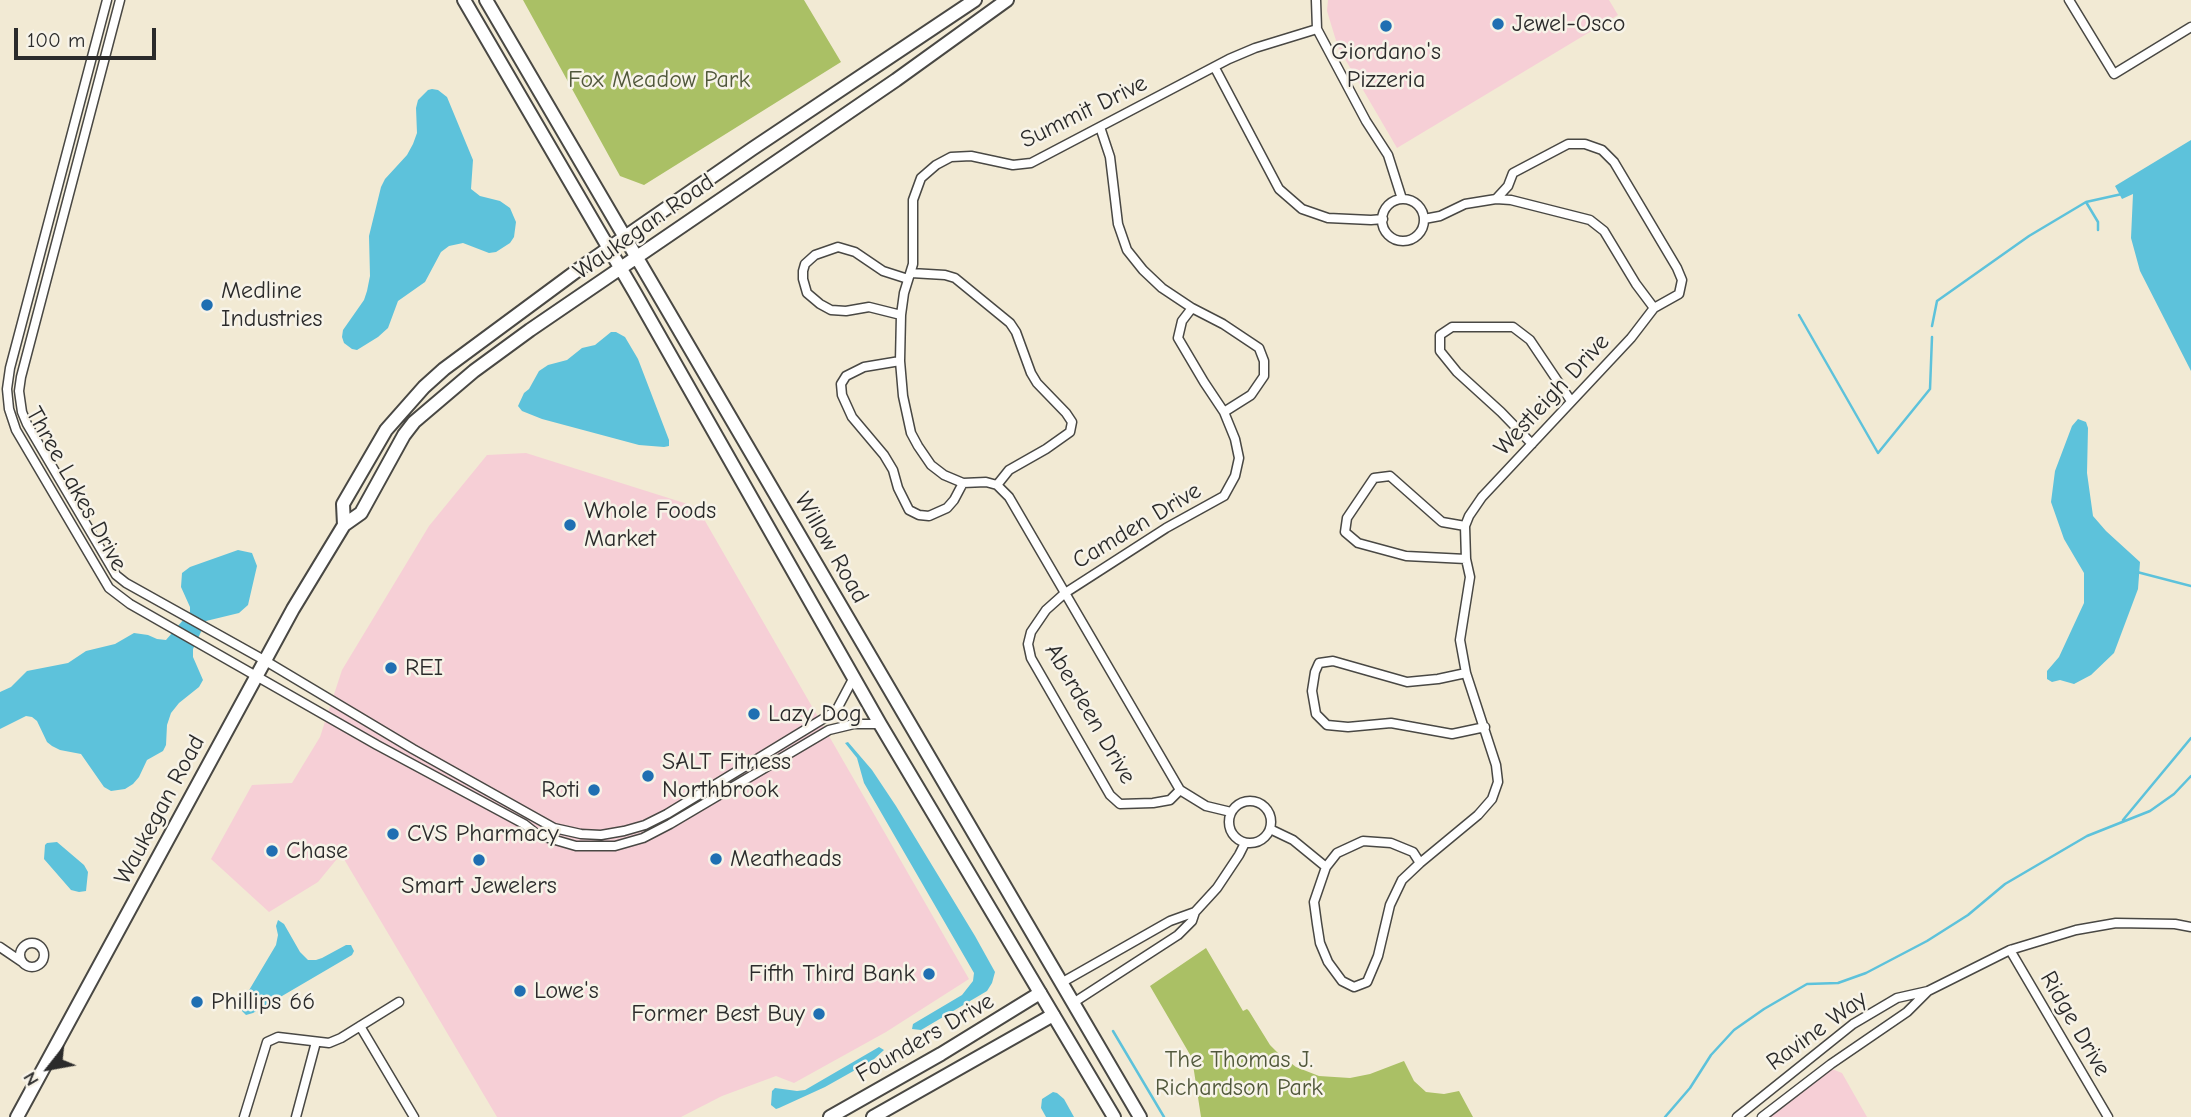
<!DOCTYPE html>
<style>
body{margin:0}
#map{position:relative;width:2191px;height:1117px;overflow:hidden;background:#f2ead4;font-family:"Comic Neue",sans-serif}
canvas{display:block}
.north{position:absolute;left:14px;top:1033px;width:70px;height:70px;-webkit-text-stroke:5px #f7f3e8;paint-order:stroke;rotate:239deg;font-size:19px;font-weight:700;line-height:28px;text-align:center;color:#2b2b2b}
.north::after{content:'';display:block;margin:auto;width:24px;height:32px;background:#2b2b2b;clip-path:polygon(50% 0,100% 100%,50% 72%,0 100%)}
.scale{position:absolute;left:14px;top:28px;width:142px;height:32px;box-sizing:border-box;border:4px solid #2b2b2b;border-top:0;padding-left:9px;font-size:21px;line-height:24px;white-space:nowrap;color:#2b2b2b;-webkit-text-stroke:5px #f7f3e8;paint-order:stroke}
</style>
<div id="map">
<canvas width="2191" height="1117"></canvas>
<div class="north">N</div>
<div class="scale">100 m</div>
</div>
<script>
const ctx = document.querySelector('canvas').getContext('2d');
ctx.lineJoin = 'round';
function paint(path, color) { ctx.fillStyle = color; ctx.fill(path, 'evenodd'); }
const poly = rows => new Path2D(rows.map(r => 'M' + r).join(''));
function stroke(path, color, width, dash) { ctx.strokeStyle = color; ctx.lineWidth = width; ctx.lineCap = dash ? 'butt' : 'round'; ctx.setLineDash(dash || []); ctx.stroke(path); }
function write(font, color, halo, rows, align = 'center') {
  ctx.font = font + ' "Comic Neue",sans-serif'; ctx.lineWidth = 5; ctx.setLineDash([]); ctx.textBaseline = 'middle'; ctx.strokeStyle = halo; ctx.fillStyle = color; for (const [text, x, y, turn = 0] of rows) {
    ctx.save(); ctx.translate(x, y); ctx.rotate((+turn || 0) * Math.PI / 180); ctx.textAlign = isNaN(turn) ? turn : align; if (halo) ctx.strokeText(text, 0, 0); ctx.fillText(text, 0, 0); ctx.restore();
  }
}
const built = poly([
 [1328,0,1609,0,1618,15,1397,148,1338,47,1327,11],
 [526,453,697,507,969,979,886,1032,794,1083,776,1076,722,1096,681,1117,497,1117,341,854,318,882,269,912,211,859,252,785,292,783,320,737,342,670,429,526,487,455],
 [1832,1069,1842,1073,1867,1117,1770,1117]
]);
const green = poly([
 [523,0,804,0,841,62,644,185,620,176],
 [1206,948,1243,1011,1247,1009,1249,1011,1270,1045,1279,1054,1296,1067,1319,1076,1350,1078,1370,1074,1404,1061,1414,1081,1426,1092,1444,1094,1459,1091,1473,1117,1201,1117,1192,1058,1150,986]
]);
const water = poly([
 [432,89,438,90,447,97,473,160,471,189,480,196,500,201,510,208,516,222,514,237,510,243,496,252,489,253,463,243,449,246,441,252,425,282,398,301,388,328,378,337,357,350,352,349,344,343,342,337,343,330,364,300,367,291,370,276,369,236,381,187,385,179,407,155,413,144,417,133,416,108,418,100,428,90],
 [2191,140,2191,371,2140,271,2131,238,2133,194,2122,199,2115,186],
 [611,332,616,332,625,337,638,359,669,440,669,446,664,447,639,445,542,419,522,411,518,406,524,393,529,389,539,371,548,365,567,360,582,348,595,345],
 [2078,419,2086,422,2088,428,2087,473,2093,516,2106,531,2140,562,2138,589,2114,653,2091,675,2074,684,2060,680,2052,682,2047,679,2047,671,2059,657,2084,603,2084,573,2064,539,2051,502,2055,471,2072,426],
 [238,550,252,553,257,566,248,605,239,613,206,621,193,649,193,657,203,680,199,687,179,703,171,713,167,725,166,745,163,751,147,760,139,777,133,784,125,789,111,791,104,787,81,754,60,750,52,746,47,742,37,721,32,717,26,716,0,729,0,692,11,687,27,671,68,663,86,651,115,644,134,633,148,635,157,639,166,640,190,612,190,607,181,587,182,573,190,567],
 [848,742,872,770,896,806,975,936,995,972,992,983,987,991,921,1030,912,1029,913,1024,962,995,973,981,974,973,864,783,857,758,845,743],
 [57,842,84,865,88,872,86,891,79,892,71,890,44,859,45,845,47,843],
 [278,920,284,924,300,952,308,960,316,960,322,958,346,945,351,945,354,951,352,955,253,1013,246,1015,242,1011,242,1002,276,945,278,935,276,926],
 [879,1047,884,1050,873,1060,825,1087,779,1108,776,1109,771,1105,772,1091,775,1088,797,1091,805,1090],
 [1053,1092,1057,1093,1064,1099,1074,1117,1046,1117,1041,1108,1042,1099]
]);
const stream = poly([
 [2086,202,2098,222,2098,230],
 [1799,315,1878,453,1930,389,1932,337],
 [1932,326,1937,301,2029,236,2086,202,2122,194],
 [2137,572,2191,586],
 [2123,820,2191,738],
 [1113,1031,1164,1117],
 [1665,1117,1690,1088,1711,1055,1734,1030,1764,1009,1807,984,1838,983,1866,973,1927,941,1968,915,2005,884,2087,836,2150,811,2174,794,2191,776]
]);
const minor = poly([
 [107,0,10,368,7,389,9,409,16,430,109,588,130,604,377,745,524,824,538,835,576,846,615,846,643,838,670,824,829,730,854,724,880,724],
 [120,0,21,377,19,391,22,412,27,424,116,575,126,583,264,660,413,749,545,823,554,828,581,834,601,835,624,831,645,825,667,814,836,711,854,677],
 [1316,0,1317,29,1366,121,1388,155,1402,199],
 [2069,0,2114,74,2191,27],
 [1215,68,1279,189,1302,209,1328,218,1371,220,1383,219],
 [1100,127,1110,157,1118,224,1127,250,1143,270,1162,288,1192,308,1182,321,1178,338,1204,382,1224,412,1235,439,1239,458,1235,476,1224,496,1166,528,1065,593,1046,610,1031,632,1028,644,1031,658,1110,795,1120,804,1153,803,1170,800,1180,790],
 [1496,199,1511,200,1590,220,1604,231,1636,284,1654,308],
 '1382 220a21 21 0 1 1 42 0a21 21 0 1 1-42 0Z',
 [911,273,945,275,955,278,1010,323,1016,332,1031,373,1037,383,1066,413,1072,422,1070,432,1046,449,1009,470,997,485],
 [1192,308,1223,324,1259,348,1264,361,1264,376,1251,395,1224,412],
 [901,315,869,307,846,311,831,310,820,304,807,293,803,279,803,271,805,264,815,255,838,247,855,252,883,271,908,279],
 [900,361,864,367,846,376,841,384,842,395,852,417,884,455,893,470,898,488,909,510,919,515,929,516,947,508,954,500,963,483],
 [1532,444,1501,412,1457,372,1440,351,1440,335,1452,327,1513,327,1530,340,1571,401],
 [1465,526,1442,522,1390,476,1374,478,1347,518,1345,532,1358,543,1406,556,1466,559],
 [1466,673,1438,679,1407,682,1333,661,1319,663,1315,672,1312,691,1316,714,1327,725,1348,727,1391,723,1452,734,1485,727],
 '1229 822a21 21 0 1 1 42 0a21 21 0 1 1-42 0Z',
 [1231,812,1206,806,1180,790,1009,497,997,485,986,482,963,483,944,475,931,465,918,446,911,433,903,396,900,361,901,315,904,293,913,264,913,200,921,178,936,165,951,157,971,156,1013,165,1031,163,1229,59,1255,48,1317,29],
 [1270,829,1293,840,1326,867],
 [1420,863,1413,852,1391,843,1363,841,1337,853,1326,867,1314,902,1317,924,1320,943,1328,962,1342,981,1354,987,1367,982,1378,956,1390,905,1402,880,1420,863,1478,815,1492,799,1498,782,1496,765,1466,673,1460,640,1470,577,1466,559,1465,526,1469,516,1482,497,1631,338,1654,308,1679,294,1682,280,1677,268,1614,162,1602,150,1585,144,1568,144,1513,173,1508,186,1496,199,1465,204,1440,216,1424,219],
 '20 955a12 12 0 1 1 24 0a12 12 0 1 1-24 0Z',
 [0,947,22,962],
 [2010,950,2108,1117],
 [1061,983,1170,921,1195,912],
 [1073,1003,1178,935,1192,921,1195,912,1217,888,1239,855,1245,843],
 [360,1026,414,1117],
 [244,1117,267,1042,278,1037,329,1043,341,1038,399,1002],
 [296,1117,316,1042],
 [1737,1117,1853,1024,1897,998,1928,991,2010,950,2076,930,2116,923,2175,924,2191,927],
 [1762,1117,1831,1064,1907,1012,1928,991]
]);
const secondary = poly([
 [830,1117,941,1054,1040,993],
 [873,1117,1053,1015]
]);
const primary = poly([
 [464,0,635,293,880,724,1114,1117],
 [486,0,1140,1117],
 [344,525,343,504,386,430,424,387,444,369,586,264,752,149,975,0],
 [17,1117,293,609,344,525,361,513,404,435,414,422,474,371,530,330,896,80,1007,0]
]);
const markers = [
 [1498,24,7,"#1f6fb2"],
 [1386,26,7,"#1f6fb2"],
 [207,305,7,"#1f6fb2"],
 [570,525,7,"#1f6fb2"],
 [391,668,7,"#1f6fb2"],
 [754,714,7,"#1f6fb2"],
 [648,776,7,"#1f6fb2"],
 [594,790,7,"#1f6fb2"],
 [393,834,7,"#1f6fb2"],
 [272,851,7,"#1f6fb2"],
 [716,859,7,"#1f6fb2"],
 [479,860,7,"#1f6fb2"],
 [929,974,7,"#1f6fb2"],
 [520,991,7,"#1f6fb2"],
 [197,1002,7,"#1f6fb2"],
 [819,1014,7,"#1f6fb2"]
];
const poiNames = [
 ["Jewel-Osco",1512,24],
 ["Giordano's",1386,52,"center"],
 ["Pizzeria",1386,80,"center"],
 ["Medline",221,291],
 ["Industries",221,319],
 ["Whole Foods",584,511],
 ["Market",584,539],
 ["REI",405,668],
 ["Lazy Dog",768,714],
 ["SALT Fitness",662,762],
 ["Northbrook",662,790],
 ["Roti",580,790,"right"],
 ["CVS Pharmacy",407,834],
 ["Chase",286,851],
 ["Meatheads",730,859],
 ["Smart Jewelers",479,886,"center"],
 ["Fifth Third Bank",915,974,"right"],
 ["Lowe's",534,991],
 ["Phillips 66",211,1002],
 ["Former Best Buy",805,1014,"right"]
];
const parkNames = [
 ["Fox Meadow Park",659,80],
 ["The Thomas J.",1239,1060],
 ["Richardson Park",1239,1088]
];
const streetNames = [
 ["Summit Drive",1084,112,-26],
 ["Waukegan Road",644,227,-35],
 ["Westleigh Drive",1552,395,-47],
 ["Three Lakes Drive",76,489,61],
 ["Camden Drive",1137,526,-31],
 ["Willow Road",831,548,60],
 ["Aberdeen Drive",1090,714,60],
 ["Waukegan Road",160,810,-62],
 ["Ridge Drive",2075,1024,60],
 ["Ravine Way",1817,1031,-36],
 ["Founders Drive",925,1038,-30]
];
paint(built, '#f6cfd6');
paint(green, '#aac065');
paint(water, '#5dc2db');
stroke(stream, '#5dc2db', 2.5);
stroke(minor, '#494844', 11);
stroke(secondary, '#494844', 16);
stroke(primary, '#494844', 16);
stroke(minor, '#fff', 8);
stroke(secondary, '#fff', 12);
stroke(primary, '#fff', 12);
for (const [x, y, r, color] of markers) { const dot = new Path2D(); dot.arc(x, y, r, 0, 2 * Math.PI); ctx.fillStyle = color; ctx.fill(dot); stroke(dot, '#f7f3e8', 2.5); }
write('24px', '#2b2b2b', '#f7f3e8', poiNames, 'left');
write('24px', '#51583c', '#f7f3e8', parkNames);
write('24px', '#2b2b2b', '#f7f3e8', streetNames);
</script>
